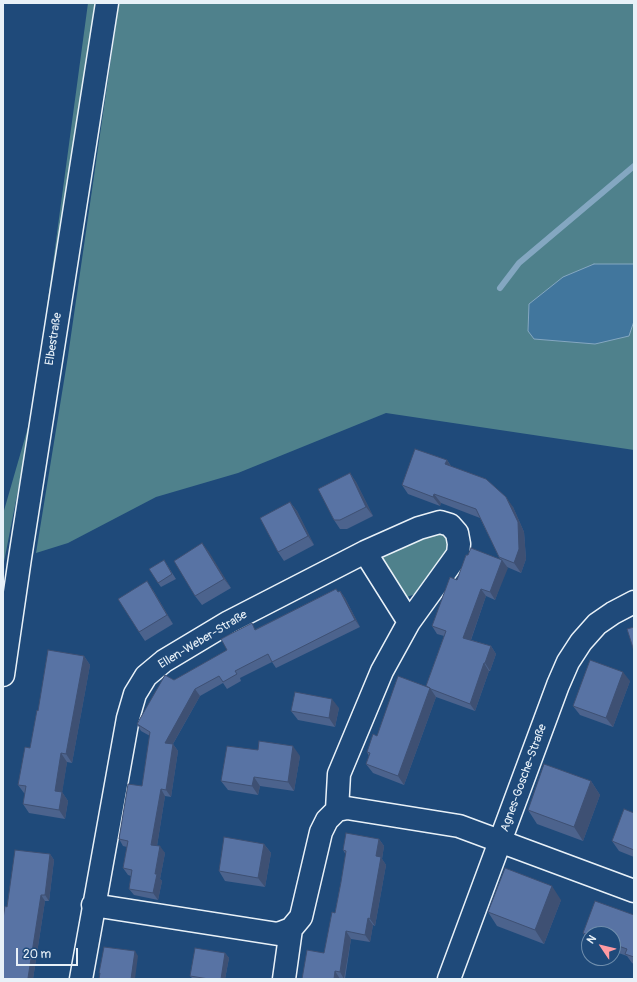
<!DOCTYPE html>
<meta charset="utf-8">
<style>
body{margin:0}
#map{position:relative;width:637px;height:982px;overflow:hidden;background:#1f4a7a;font-family:Pangolin,sans-serif}
canvas{display:block}
.frame{position:absolute;inset:0;border:4px solid #e8f1f8;pointer-events:none}
.north{position:absolute;left:581px;top:926px;width:40px;height:40px;box-sizing:border-box;background:#1f4a7a;border:1px solid #6f8dac;border-radius:50%;rotate:305deg;font-size:11px;font-weight:700;line-height:16px;text-align:center;color:#e8f1f8}
.north::after{content:'';display:block;margin:auto;width:14px;height:18px;background:#ff9aa2;clip-path:polygon(50% 0,100% 100%,50% 72%,0 100%)}
.scale{position:absolute;left:16px;top:948px;width:62px;height:18px;box-sizing:border-box;border:2px solid #e8f1f8;border-top:0;padding-left:5px;font-size:12px;line-height:14px;white-space:nowrap;color:#e8f1f8;-webkit-text-stroke:3px #1f4a7a;paint-order:stroke}
</style>
<div id="map">
<canvas width="637" height="982"></canvas>
<div class="frame"></div>
<div class="north">N</div>
<div class="scale">20 m</div>
</div>
<script>
const ctx = document.querySelector('canvas').getContext('2d');
ctx.lineJoin = 'round';
function paint(path, color) { ctx.fillStyle = color; ctx.fill(path, 'evenodd'); }
const poly = rows => new Path2D(rows.map(r => 'M' + r).join(''));
function stroke(path, color, width, dash) { ctx.strokeStyle = color; ctx.lineWidth = width; ctx.lineCap = dash ? 'butt' : 'round'; ctx.setLineDash(dash || []); ctx.stroke(path); }
function write(font, color, halo, rows, align = 'center') {
  ctx.font = font + ' Pangolin,sans-serif'; ctx.lineWidth = 3.5; ctx.setLineDash([]); ctx.textBaseline = 'middle'; ctx.strokeStyle = halo; ctx.fillStyle = color; for (const [text, x, y, turn = 0] of rows) {
    ctx.save(); ctx.translate(x, y); ctx.rotate((+turn || 0) * Math.PI / 180); ctx.textAlign = isNaN(turn) ? turn : align; if (halo) ctx.strokeText(text, 0, 0); ctx.fillText(text, 0, 0); ctx.restore();
  }
}
const green = poly([
 [88,3,107,3,54,342,43,337],
 [119,3,634,3,634,450,386,413,238,473,156,497,68,543,36,553,68,356],
 [35,403,3,567,3,514],
 [443,533,449,538,450,548,418,593,407,597,394,588,382,560,388,549,431,534]
]);
const water = poly([
 [594,264,634,264,634,321,629,336,595,344,534,339,528,331,529,304,563,277,594,264]
]);
const stream = poly([
 [500,288,519,263,634,166]
]);
const minor = poly([
 [365,552,409,622],
 [3,675,20,558,107,3],
 [93,905,278,934,291,929],
 [81,979,128,718,135,694,146,676,164,661,229,622,365,552,419,528,440,522,450,525,457,533,459,544,458,554,409,622,382,671,339,774,337,810],
 [284,979,291,929,301,917,321,832,327,820,337,810,347,808,459,826,634,891],
 [449,979,558,685,568,662,581,642,597,624,613,613,634,602]
]);
const wall = poly([
 [447,460,451,466,513,507,524,532,526,559,521,573,507,567,495,600,486,596,471,640,491,646,496,654,490,671,489,671,475,711,436,697,404,785,373,773,366,764,369,756,367,752,377,736,426,686,444,636,437,634,432,626,457,580,500,559,480,518,441,503,440,506,408,494,402,485],
 [350,473,356,482,373,516,347,529,340,529,334,520],
 [290,502,297,511,314,545,284,561,278,552],
 [202,543,231,588,202,605,195,596],
 [164,560,176,579,161,587,158,583],
 [336,589,338,592,340,591,345,598,360,627,276,668,272,662,240,678,241,681,227,689,223,683,200,696,173,744,178,751,171,797,165,796,157,846,165,853,160,879,162,881,158,900,134,895,129,889,131,876,128,875,123,868,127,847,123,846,119,839,142,786,150,736,141,731,137,724,174,680,227,650,256,629],
 [153,590,173,624,145,641,139,632],
 [84,656,90,665,72,763,67,762,62,792,68,801,65,819,29,813,23,804,25,793,24,793,18,785,30,748,38,711],
 [630,681,613,727,580,715,573,706],
 [339,708,335,727,298,720,291,711],
 [300,756,294,791,260,786,258,795,228,790,221,781],
 [591,781,600,795,583,841,537,824,528,810],
 [634,813,634,857,619,851,612,841],
 [379,839,384,846,382,859,386,865,375,926,373,925,370,942,351,939,345,979,302,979,324,953,335,913,346,855,343,850],
 [264,844,271,853,265,887,225,881,219,871],
 [50,854,54,860,49,901,45,901,33,979,3,979,7,907],
 [561,900,544,944,497,926,488,912],
 [634,915,634,964,632,963,627,956,613,951,613,934,589,934,589,941,583,933],
 [225,953,229,958,225,979,193,979,190,976]
]);
const shadedWall = poly([
 [447,460,453,470,445,464],
 [350,473,356,482,373,516,366,507],
 [434,494,441,503,440,506,433,497],
 [506,497,513,507,524,532,526,559,521,573,514,563],
 [290,502,297,511,314,545,308,536],
 [202,543,209,552,231,588,224,579],
 [502,560,508,568,495,600,490,592],
 [147,581,153,590,173,624,167,615],
 [481,589,486,596,469,645,463,638],
 [340,591,345,598,360,627,355,620],
 [491,646,496,654,490,671,485,663],
 [84,656,90,665,72,763,66,754],
 [484,663,489,671,475,711,470,704],
 [623,672,630,681,613,727,606,718],
 [430,688,436,697,404,785,398,776],
 [195,689,200,696,170,749,165,743],
 [332,699,339,708,335,727,329,718],
 [173,744,178,751,171,797,166,790],
 [293,746,300,756,294,791,288,782],
 [61,753,67,762,61,800,55,791],
 [254,777,260,786,258,795,252,786],
 [591,781,600,795,583,841,574,827],
 [161,789,165,796,156,852,151,845],
 [62,792,68,801,65,819,59,810],
 [379,839,384,846,382,859,386,865,375,926,370,919,376,856],
 [264,844,271,853,265,887,258,878],
 [160,846,165,853,160,879,162,881,158,900,153,893,155,874],
 [50,854,54,860,49,901,45,895],
 [552,886,561,900,544,944,535,930],
 [41,895,45,901,33,979,29,979,28,978],
 [368,918,373,925,370,942,365,935],
 [346,931,351,939,344,979,340,972],
 [135,951,138,956,135,979,131,979],
 [225,953,229,958,225,979,221,979],
 [335,971,340,979,334,979]
]);
const building = poly([
 [415,449,447,460,445,464,486,479,506,497,518,522,519,549,514,563,499,557,476,509,434,494,433,497,402,485,415,449],
 [350,473,366,507,340,520,334,520,318,489,350,473],
 [290,502,308,536,278,552,260,518,290,502],
 [202,543,224,579,195,596,174,561,202,543],
 [471,548,502,560,490,592,481,589,463,638,491,646,485,663,484,663,470,704,431,689,430,688,426,686,446,631,432,626,450,577,457,580,466,555,468,555,471,548],
 [164,560,172,574,158,583,149,569,164,560],
 [147,581,167,615,139,632,118,599,147,581],
 [336,589,338,592,340,591,355,620,272,662,268,654,235,671,237,674,223,682,219,676,195,689,165,743,173,744,166,790,161,789,151,845,160,846,155,874,157,874,153,893,129,889,132,870,123,868,128,841,119,839,128,784,142,786,150,732,137,724,165,675,174,680,227,650,221,639,252,623,255,630,336,589],
 [634,627,634,651,627,629,634,627],
 [48,650,84,656,66,754,61,753,55,791,62,792,59,810,23,804,26,786,18,785,25,747,30,748,37,710,38,711,48,650],
 [590,660,623,672,606,718,573,706,590,660],
 [398,676,430,688,398,776,366,764,370,753,367,752,373,734,377,736,398,676],
 [295,692,332,699,329,718,291,711,295,692],
 [259,741,293,746,288,782,254,777,252,786,221,781,227,746,258,750,259,741],
 [544,764,591,781,574,827,528,810,544,764],
 [624,809,634,813,634,850,612,841,624,809],
 [346,833,379,839,376,856,381,857,370,919,368,918,365,935,346,931,340,972,335,971,334,979,302,979,307,950,324,953,332,912,335,913,341,882,346,851,343,850,346,833],
 [224,837,264,844,258,878,219,871,224,837],
 [15,850,50,854,45,895,41,895,28,978,31,978,31,979,3,979,3,919,5,906,7,907,15,850],
 [505,868,552,886,535,930,488,912,505,868],
 [595,901,634,915,634,957,625,954,627,949,613,944,613,934,589,934,589,935,583,933,595,901],
 [104,947,135,951,131,979,99,979,100,973,99,973,104,947],
 [195,948,225,953,221,979,209,979,190,976,195,948]
]);
const streetNames = [
 ["Elbestraße",54,339,-81],
 ["Ellen-Weber-Straße",203,640,-31],
 ["Agnes-Gosche-Straße",524,778,-70]
];
paint(green, '#4f818c');
paint(water, '#41769d');
stroke(water, '#84a7c1', 1);
stroke(stream, '#84a7c1', 6);
stroke(minor, '#e8f1f8', 25);
stroke(minor, '#1f4a7a', 22);
paint(wall, '#4c638d');
paint(shadedWall, '#3e5073');
paint(building, '#5873a4');
stroke(building, '#3e5073', 1);
write('12px', '#e8f1f8', '#1f4a7a', streetNames);
</script>
